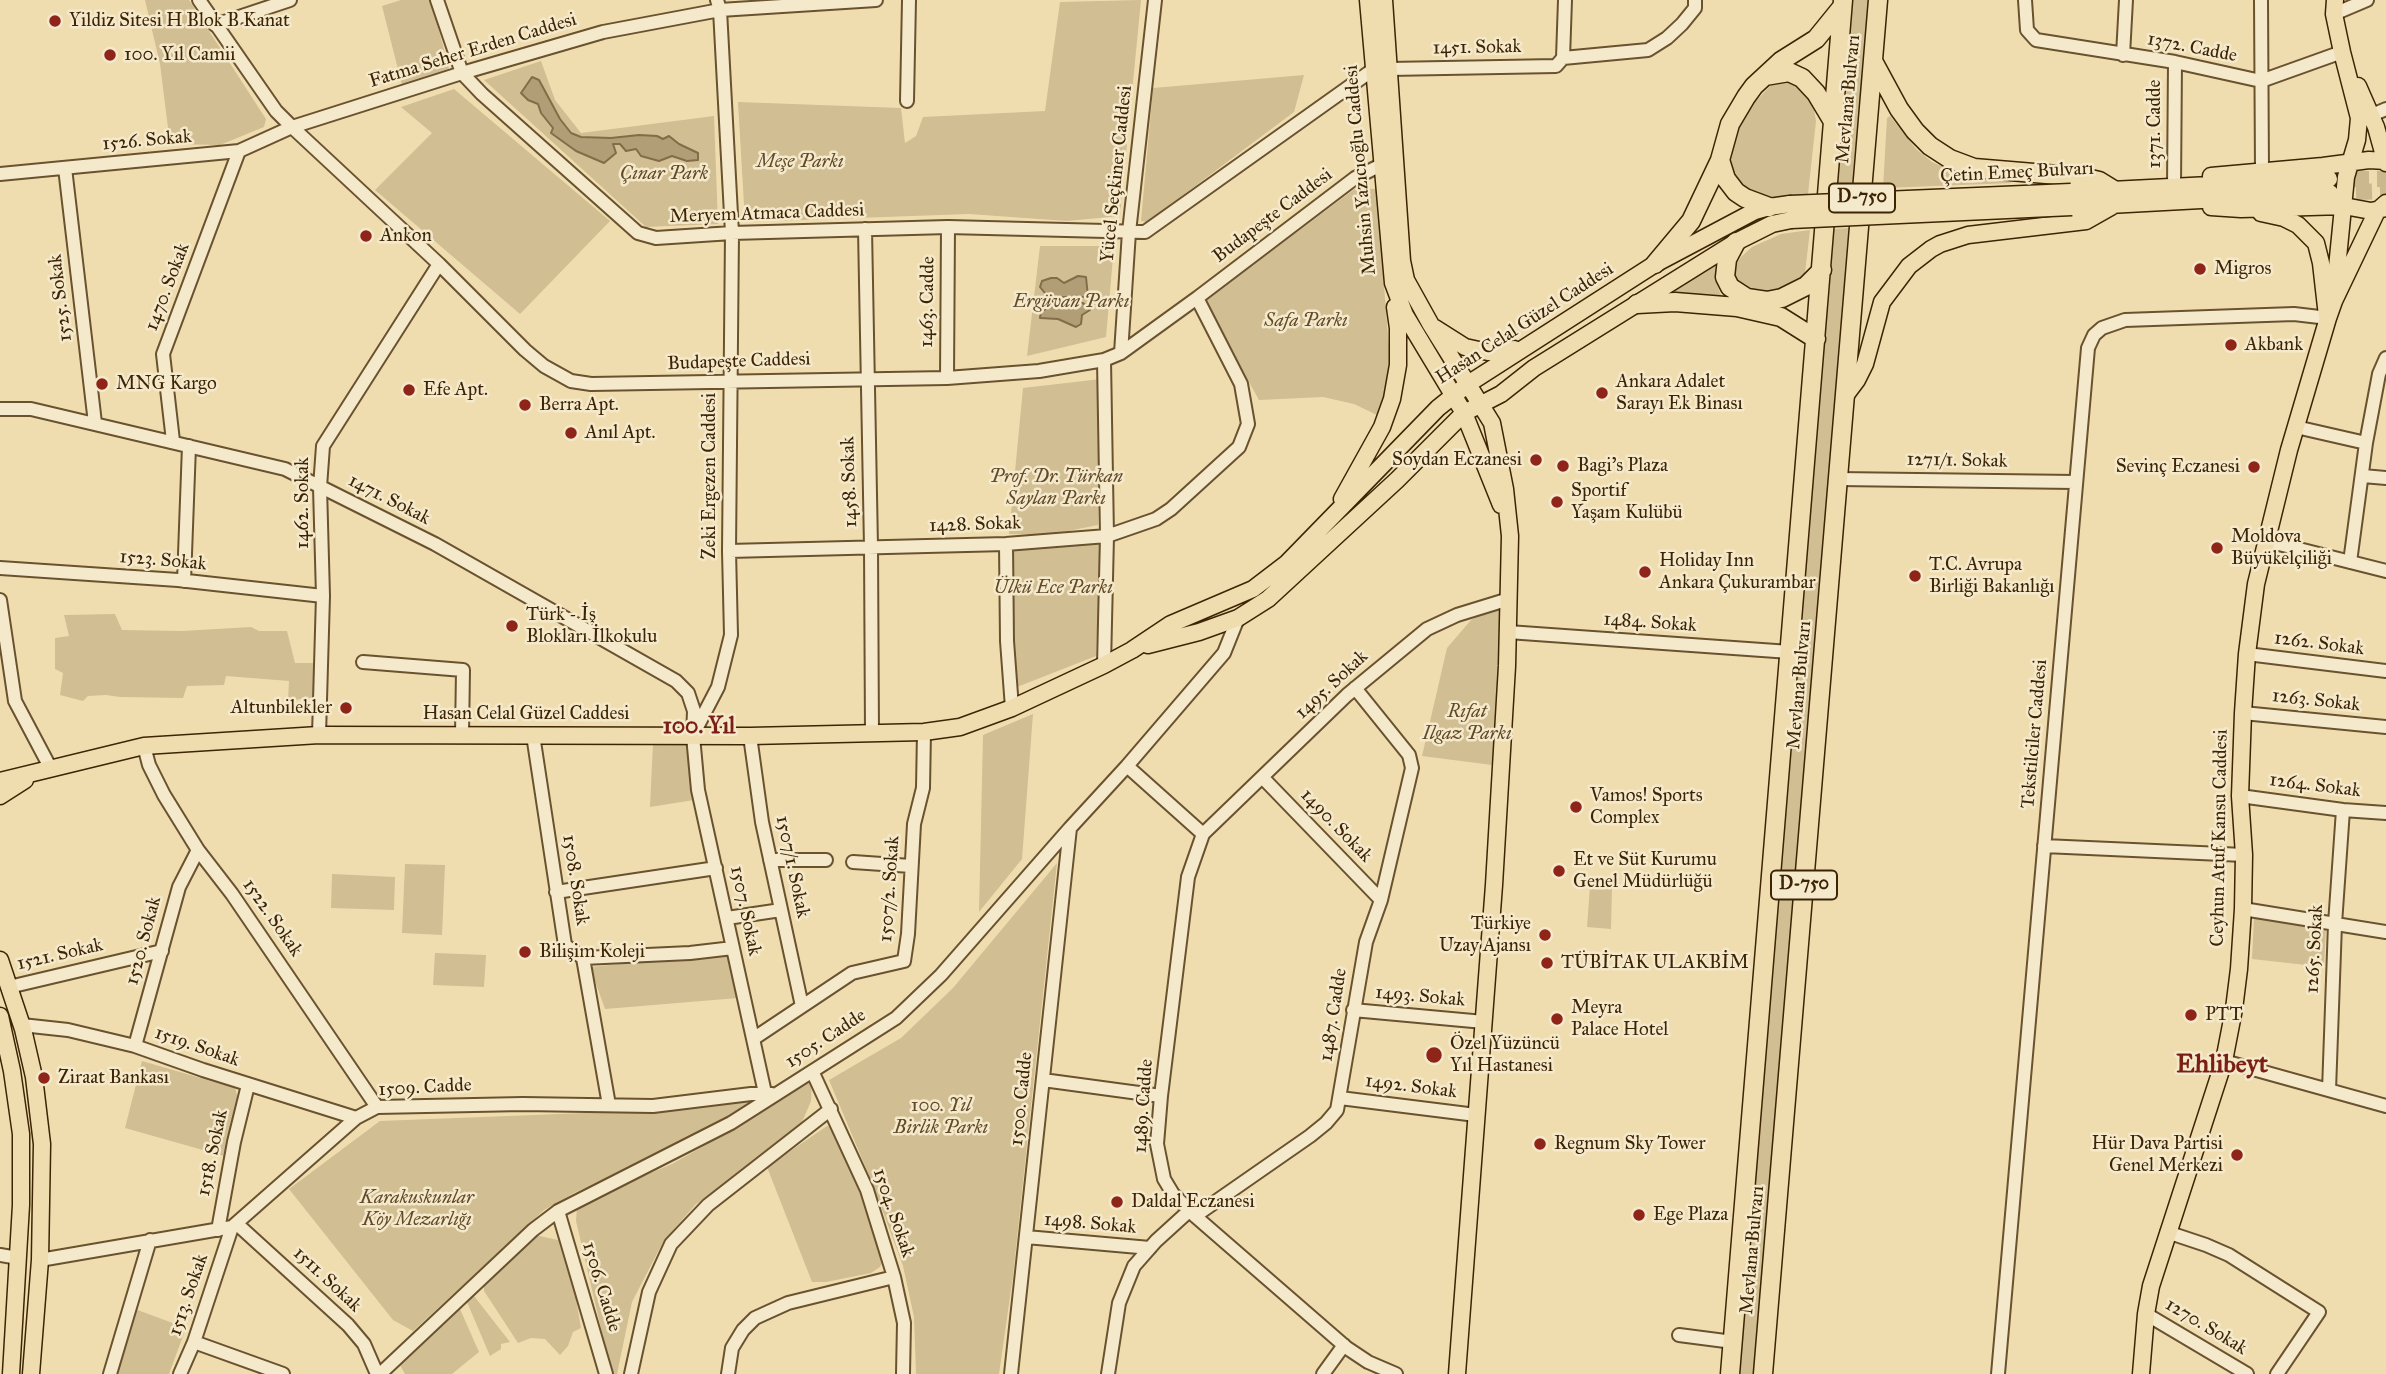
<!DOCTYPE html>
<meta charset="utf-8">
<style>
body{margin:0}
canvas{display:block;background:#efddb0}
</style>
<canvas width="2386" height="1374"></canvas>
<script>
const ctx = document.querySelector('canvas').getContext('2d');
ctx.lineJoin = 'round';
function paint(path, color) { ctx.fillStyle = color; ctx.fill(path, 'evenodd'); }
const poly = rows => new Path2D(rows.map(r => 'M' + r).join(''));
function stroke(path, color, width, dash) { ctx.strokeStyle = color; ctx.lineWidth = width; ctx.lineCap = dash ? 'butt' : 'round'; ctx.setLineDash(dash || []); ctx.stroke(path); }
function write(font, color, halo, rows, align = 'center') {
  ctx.font = font + ' "IM FELL Great Primer",serif'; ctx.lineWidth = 5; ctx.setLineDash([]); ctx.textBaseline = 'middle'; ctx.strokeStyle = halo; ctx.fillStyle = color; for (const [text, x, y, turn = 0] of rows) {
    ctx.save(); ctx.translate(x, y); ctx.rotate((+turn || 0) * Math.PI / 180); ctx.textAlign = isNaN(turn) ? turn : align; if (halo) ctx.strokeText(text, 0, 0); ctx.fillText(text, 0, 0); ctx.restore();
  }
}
const green = poly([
 [145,0,189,0,266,119,264,127,220,145,170,144,160,64],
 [401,0,431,0,449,69,402,85,382,6],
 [1141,0,1120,216,1067,221,969,214,745,222,738,102,901,108,905,143,916,136,923,117,1045,111,1060,2],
 [1853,0,1869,0,1853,188,1836,189],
 [541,61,555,100,581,133,714,116,718,224,646,227,484,80],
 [1304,75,1294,112,1147,222,1141,221,1153,88],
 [1781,79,1795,80,1808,96,1814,110,1816,121,1808,194,1772,200,1736,187,1729,160,1731,141,1745,113,1771,85],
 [454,89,610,221,520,314,375,190,432,133,401,107],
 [1890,116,1916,149,1932,162,1950,170,2013,183,1883,188,1887,118],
 [1356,188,1376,189,1390,359,1381,413,1379,416,1354,404,1323,397,1259,400,1224,337,1199,305],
 [1849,228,1763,1287,1754,1374,1739,1374,1834,229],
 [1810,230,1805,273,1795,282,1785,289,1757,294,1734,283,1732,270,1741,257,1752,247,1781,234],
 [1040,246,1114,246,1106,337,1027,356],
 [1716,264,1715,279,1722,298,1661,297],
 [1101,379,1098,525,1048,535,1009,534,1023,388],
 [1101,538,1096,656,1017,687,1009,623,1008,548],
 [1509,599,1500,766,1422,756,1447,648,1471,620],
 [115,614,122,630,182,631,251,627,259,631,287,631,295,663,313,663,315,697,288,701,289,681,226,676,224,685,187,686,183,698,120,697,106,695,88,696,83,701,60,695,63,673,55,669,55,638,69,636,64,615],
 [1033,714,1022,859,979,912,983,735],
 [653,743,686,745,694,800,650,807],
 [1057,863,1013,1276,999,1374,916,1374,914,1317,903,1266,873,1185,829,1080,901,1038,953,988],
 [405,864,445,865,442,935,402,933],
 [332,874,395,877,394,910,331,908],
 [1590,886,1612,887,1611,929,1587,927],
 [2254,918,2326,928,2324,967,2252,959],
 [435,953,486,955,484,987,433,985],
 [726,953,738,998,605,1009,590,967],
 [142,1061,235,1088,238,1098,224,1156,125,1128],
 [812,1080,811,1101,800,1127,695,1205,663,1242,632,1302,617,1374,614,1374,610,1367,576,1221,577,1207,582,1202,672,1164,739,1126],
 [745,1099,755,1099,750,1105,664,1152,574,1193,544,1210,413,1331,393,1320,289,1189,380,1121,584,1113,665,1112],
 [827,1126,833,1128,835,1132,876,1230,884,1259,880,1267,871,1273,826,1282,812,1282,767,1167],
 [535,1235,558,1240,576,1299,581,1328,573,1332,568,1346,560,1355,545,1339,531,1338,518,1343,484,1291,484,1286],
 [470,1296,474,1296,510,1342,501,1344,501,1349,490,1356,467,1302],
 [135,1309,186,1328,169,1374,115,1374],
 [460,1309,479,1352,452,1374,405,1374,400,1365,402,1359,439,1323]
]);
const water = poly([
 [532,77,539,80,560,119,571,133,581,137,611,138,639,135,657,136,663,139,669,136,679,144,698,153,698,160,687,161,672,156,659,161,641,156,636,149,626,151,620,144,613,144,616,153,604,163,576,151,551,133,553,128,541,113,538,104,528,100,521,93,532,77],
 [1078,276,1086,277,1088,297,1048,297,1040,287,1042,281,1051,278,1057,278,1064,283,1078,276],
 [1083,303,1090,310,1082,315,1081,324,1076,327,1058,319,1040,318,1041,311,1053,306,1070,307,1083,303]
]);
const majorTunnel = poly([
 [2329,179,2386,179],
 [2332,193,2386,191]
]);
const minor = poly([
 [199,0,276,111,292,127,439,264,525,350,544,366,571,381,591,384,947,378,1039,371,1104,360,1121,353,1197,298,1355,178,1381,165],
 [437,0,462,73,482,94,638,233,656,238,732,233,948,227,1145,232,1374,69],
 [2025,0,2027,30,2036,40,2175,62,2261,81,2342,52],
 [2261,0,2262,171],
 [2334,14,2367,0],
 [215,25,290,0],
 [2123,55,2126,0],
 [1563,58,1648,50,1667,38,1682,24,1695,8,1695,0],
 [1563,58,1565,0],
 [1389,69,1556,66,1563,58],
 [907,101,909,0],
 [2372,115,2386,109],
 [65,168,95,423],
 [0,174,239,151,292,127,462,73,603,32,720,10,876,0],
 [2174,186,2175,62],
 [865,229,871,547,872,734],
 [1121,353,1129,232,1155,0],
 [947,378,948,227],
 [0,409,31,409,285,469,435,544,676,681,688,693,694,711,693,736,698,790,765,1093],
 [2296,427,2366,443],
 [173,441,163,354,239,151],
 [2363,476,2386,478],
 [1838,479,2075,482],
 [2267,541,2386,571],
 [1006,544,1007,641,1012,708],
 [729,551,1006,544,1107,536,1156,519,1171,509,1239,447,1248,424,1241,384,1197,298],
 [2350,562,2366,443,2379,374,2386,358],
 [0,568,178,580,323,596],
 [184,581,189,446],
 [0,600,15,701,51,769],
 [1508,632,1790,652],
 [2247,654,2386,671],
 [363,662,463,670,462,735],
 [1104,665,1107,536,1104,360],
 [2243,713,2386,727],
 [694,733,718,687,731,635,729,551,732,233,720,10,717,0],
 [319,735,323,596,320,487,323,446,439,264],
 [533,735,565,945,583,958,609,1105],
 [750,736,762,822,802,1006],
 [144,746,149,765,164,795,198,850,232,894,377,1107],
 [1127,766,1203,834,1188,877,1161,1096,1157,1144,1164,1179,1173,1194,1195,1216,1347,1348,1368,1362,1396,1374],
 [1263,778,1381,900],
 [2240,796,2343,810,2386,813],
 [1203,834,1347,695,1427,629,1457,615,1509,599],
 [2044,846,2244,855],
 [770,860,826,860],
 [853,862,911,866],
 [556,892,716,868],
 [2243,909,2386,932],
 [727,918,781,910],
 [583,958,690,953,733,948],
 [9,987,162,951],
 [1353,1010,1484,1022],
 [22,1025,68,1030,135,1046,203,1070,356,1118],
 [753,1039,852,973,904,961,908,934,914,824,923,788,924,732],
 [135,1046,179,887,198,850],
 [2224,1061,2386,1106],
 [813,1073,867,1190,894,1277,904,1323,903,1374],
 [1043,1080,1161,1096],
 [2329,1090,2335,924,2343,810],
 [1340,1098,1476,1115],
 [558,1211,606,1374],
 [1195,1216,1310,1136,1326,1123,1337,1110,1366,942,1381,900,1412,768,1409,755,1355,688],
 [237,1224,348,1325,364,1344,377,1374],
 [218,1230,234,1142,248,1085],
 [2167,1232,2206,1245,2229,1255,2319,1312,2277,1374],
 [1026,1237,1150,1248],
 [0,1255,18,1258],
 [40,1260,232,1227,356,1118,377,1107,523,1104,653,1106,751,1094,772,1094],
 [2146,1314,2247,1374],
 [1679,1335,1733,1342],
 [194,1342,283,1374],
 [110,1374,150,1240],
 [180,1374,194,1342,232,1227],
 [380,1374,533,1230,558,1211,731,1123,896,1018,941,975,1070,828,1127,766,1224,653,1238,618],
 [631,1374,649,1292,671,1244,708,1205,831,1109],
 [728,1374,732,1348,743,1330,755,1318,788,1303,894,1277],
 [1011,1374,1070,828],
 [1108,1374,1119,1303,1134,1266,1156,1241,1189,1211],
 [1323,1374,1344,1345],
 [1998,1374,2088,348,2094,335,2102,328,2125,320,2294,314,2328,318]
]);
const major = poly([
 [1368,0,1393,283,1405,315,1464,413,1501,505],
 [1384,0,1402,261,1406,280,1431,325,1492,423,1505,489,1510,536,1507,666,1494,885,1457,1374],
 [2335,0,2334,14,2342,52,2359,118,2357,140,2346,177,2335,288],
 [2358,86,2376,127,2386,163],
 [2211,176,2323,166,2369,160,2386,161],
 [2071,192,2329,179],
 [2072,207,2330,193],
 [2211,207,2241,209,2344,206,2371,211,2386,208],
 [2261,213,2284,218,2298,225,2316,243,2321,263,2327,316],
 [1435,328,1465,347,1488,352,1504,352,1514,349],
 [1845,396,1857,380,1865,364,1882,302,1909,266,1931,249,1940,244,1968,235,2086,221,2116,204],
 [1342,499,1382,427,1392,399,1398,365,1398,328,1395,307],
 [1148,645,1199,632,1238,618,1268,599,1397,480,1464,413,1501,394,1534,368,1736,242,1772,224,1791,220],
 [0,781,144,746,319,735,750,736,924,732,960,727,1012,708,1104,665,1132,650,1171,624,1253,589,1287,563,1438,408,1468,384,1655,264,1755,211,1769,207,1790,204],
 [0,796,25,780],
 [0,960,23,1029,34,1077,42,1144,40,1260,31,1374],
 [0,1016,12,1071,21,1134,21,1205,11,1374],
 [2141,1374,2146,1314,2151,1286,2224,1061,2234,1009,2239,969,2243,909,2244,855,2240,796,2243,713,2247,654,2256,584,2289,450,2328,318,2334,301,2377,211,2386,203]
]);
const highway = poly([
 [1873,61,1899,109,1915,131,1930,146,1950,159,1974,168,2082,177,2099,181,2112,189],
 [1765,76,1789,72,1802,78,1816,93,1834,123],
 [1720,160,1726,179,1736,192,1745,198,1769,207],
 [1736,242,1727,259,1725,277,1730,287,1747,298,1767,301,1782,298,1806,286,1822,270],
 [1655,264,1691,221,1720,160,1730,124,1746,97,1754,86,1781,61,1816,39,1842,7],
 [1637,304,1675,302,1737,307,1781,317,1816,339],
 [1730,1374,1843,0],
 [1763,1374,1878,0]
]);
const majorBridge = poly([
 [1790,204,2071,192],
 [1791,220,2072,207]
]);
const markers = [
 [55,21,7,"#8f2418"],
 [110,55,7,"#8f2418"],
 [366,236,7,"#8f2418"],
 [2200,269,7,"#8f2418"],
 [2231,345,7,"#8f2418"],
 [102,384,7,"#8f2418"],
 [409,390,7,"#8f2418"],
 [1602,393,7,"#8f2418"],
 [525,405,7,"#8f2418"],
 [571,433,7,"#8f2418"],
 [1536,460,7,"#8f2418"],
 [1563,466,7,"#8f2418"],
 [2254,467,7,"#8f2418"],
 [1557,502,7,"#8f2418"],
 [2217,548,7,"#8f2418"],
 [1645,572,7,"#8f2418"],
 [1915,576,7,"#8f2418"],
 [512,626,7,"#8f2418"],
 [346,708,7,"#8f2418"],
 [1576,807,7,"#8f2418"],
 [1559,871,7,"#8f2418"],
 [1545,935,7,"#8f2418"],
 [525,952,7,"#8f2418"],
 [1547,963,7,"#8f2418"],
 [2191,1015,7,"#8f2418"],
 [1557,1019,7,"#8f2418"],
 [1434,1055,9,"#8f2418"],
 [44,1078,7,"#8f2418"],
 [1540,1144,7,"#8f2418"],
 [2237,1155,7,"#8f2418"],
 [1117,1202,7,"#8f2418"],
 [1639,1215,7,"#8f2418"]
];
const shields = [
 [1862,198,66],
 [1804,885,66]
];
const shieldNames = [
 ["D-750",1862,198],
 ["D-750",1804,885]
];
const poiNames = [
 ["Yildiz Sitesi H Blok B Kanat",69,21],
 ["100. Yıl Camii",124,55],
 ["Ankon",380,236],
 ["Migros",2214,269],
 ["Akbank",2245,345],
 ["Ankara Adalet",1616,382],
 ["Sarayı Ek Binası",1616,404],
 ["MNG Kargo",116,384],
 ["Efe Apt.",423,390],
 ["Berra Apt.",539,405],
 ["Anıl Apt.",585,433],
 ["Soydan Eczanesi",1522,460,"right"],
 ["Bagi's Plaza",1577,466],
 ["Sevinç Eczanesi",2240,467,"right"],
 ["Sportif",1571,491],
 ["Yaşam Kulübü",1571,513],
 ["Moldova",2231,537],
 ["Büyükelçiliği",2231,559],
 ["Holiday Inn",1659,561],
 ["Ankara Çukurambar",1659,583],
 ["T.C. Avrupa",1929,565],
 ["Birliği Bakanlığı",1929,587],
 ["Türk - İş",526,615],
 ["Blokları İlkokulu",526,637],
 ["Altunbilekler",332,708,"right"],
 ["Vamos! Sports",1590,796],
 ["Complex",1590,818],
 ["Et ve Süt Kurumu",1573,860],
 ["Genel Müdürlüğü",1573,882],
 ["Türkiye",1531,924,"right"],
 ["Uzay Ajansı",1531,946,"right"],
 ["Bilişim Koleji",539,952],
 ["TÜBİTAK ULAKBİM",1561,963],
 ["Meyra",1571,1008],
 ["Palace Hotel",1571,1030],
 ["PTT",2205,1015],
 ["Özel Yüzüncü",1450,1044],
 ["Yıl Hastanesi",1450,1066],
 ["Ziraat Bankası",58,1078],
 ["Regnum Sky Tower",1554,1144],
 ["Hür Dava Partisi",2223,1144,"right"],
 ["Genel Merkezi",2223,1166,"right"],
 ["Daldal Eczanesi",1131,1202],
 ["Ege Plaza",1653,1215]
];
const streetNames = [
 ["1451. Sokak",1477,48,-1],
 ["1372. Cadde",2192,48,11],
 ["Fatma Seher Erden Caddesi",473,51,-17],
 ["Mevlana Bulvarı",1849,99,-85],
 ["1371. Cadde",2155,124,-90],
 ["1526. Sokak",147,141,-5],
 ["Muhsin Yazıcıoğlu Caddesi",1361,170,-95],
 ["Çetin Emeç Bulvarı",2017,173,-3],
 ["Yücel Seçkiner Caddesi",1117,174,-84],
 ["Meryem Atmaca Caddesi",767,214,-2],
 ["Budapeşte Caddesi",1273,216,-37],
 ["1470. Sokak",168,287,-69],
 ["1525. Sokak",61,298,-97],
 ["1463. Cadde",928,302,-89],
 ["Hasan Celal Güzel Caddesi",1525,324,-33],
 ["Budapeşte Caddesi",739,362,-2],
 ["1271/1. Sokak",1957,461,1],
 ["Zeki Ergezen Caddesi",710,476,-90],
 ["1458. Sokak",850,482,-92],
 ["1471. Sokak",389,500,27],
 ["1462. Sokak",303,503,-90],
 ["1428. Sokak",975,525,-2],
 ["1523. Sokak",163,561,5],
 ["1484. Sokak",1650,623,4],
 ["1262. Sokak",2319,644,7],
 ["1495. Sokak",1332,685,-43],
 ["Mevlana Bulvarı",1800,685,-85],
 ["1263. Sokak",2316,701,6],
 ["Hasan Celal Güzel Caddesi",526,714],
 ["Tekstilciler Caddesi",2035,734,-85],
 ["1264. Sokak",2315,786,7],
 ["1490. Sokak",1336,826,46],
 ["Ceyhun Atuf Kansu Caddesi",2220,838,-89],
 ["1507/1. Sokak",792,867,78],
 ["1508. Sokak",575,880,81],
 ["1507/2. Sokak",890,889,-86],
 ["1507. Sokak",745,911,78],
 ["1522. Sokak",272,918,55],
 ["1520. Sokak",144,941,-75],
 ["1265. Sokak",2315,949,-87],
 ["1521. Sokak",60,955,-13],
 ["1493. Sokak",1420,997,5],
 ["1487. Cadde",1334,1015,-81],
 ["1505. Cadde",826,1039,-33],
 ["1519. Sokak",197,1047,19],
 ["1492. Sokak",1411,1087,7],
 ["1509. Cadde",425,1088,-3],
 ["1500. Cadde",1022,1099,-84],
 ["1489. Cadde",1144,1106,-86],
 ["1518. Sokak",213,1153,-78],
 ["1504. Sokak",893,1213,71],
 ["1498. Sokak",1090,1224,5],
 ["Mevlana Bulvarı",1753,1250,-85],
 ["1511. Sokak",327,1280,43],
 ["1506. Cadde",601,1287,73],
 ["1513. Sokak",189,1295,-71],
 ["1270. Sokak",2206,1327,31]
];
const parkNames = [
 ["Meşe Parkı",800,162],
 ["Çınar Park",664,174],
 ["Ergüvan Parkı",1071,302],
 ["Safa Parkı",1306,321],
 ["Prof. Dr. Türkan",1056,477],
 ["Saylan Parkı",1056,499],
 ["Ülkü Ece Parkı",1053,588],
 ["Rıfat",1467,712],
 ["Ilgaz Parkı",1467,734],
 ["100. Yıl",941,1106],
 ["Birlik Parkı",941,1128],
 ["Karakuskunlar",417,1198],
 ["Köy Mezarlığı",417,1220]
];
const quarterNames = [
 ["100. Yıl",699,727]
];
const districtNames = [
 ["Ehlibeyt",2222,1066]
];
paint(green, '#d1be93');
paint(water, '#b29e76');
stroke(water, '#836d48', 2);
stroke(majorTunnel, '#cbb88e', 16, [16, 8]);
stroke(minor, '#6a522f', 16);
stroke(major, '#3d2404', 19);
stroke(highway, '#3d2404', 21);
stroke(minor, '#f5e9cc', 12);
stroke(major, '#efddb0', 16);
stroke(highway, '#efddb0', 18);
stroke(majorBridge, '#3d2404', 19, []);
stroke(majorBridge, '#efddb0', 16);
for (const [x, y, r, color] of markers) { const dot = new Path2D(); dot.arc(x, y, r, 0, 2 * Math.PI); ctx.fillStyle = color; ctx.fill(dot); stroke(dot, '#f5e9cc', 2.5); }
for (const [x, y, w] of shields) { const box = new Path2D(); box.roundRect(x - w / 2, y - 14.5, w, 29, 5); ctx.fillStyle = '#f5e9cc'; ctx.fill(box); stroke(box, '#3d2404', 2); }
write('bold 18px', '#3d2404', null, shieldNames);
write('19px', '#3d2404', '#f5e9cc', poiNames, 'left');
write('19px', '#3d2404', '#f5e9cc', streetNames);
write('italic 19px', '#624a28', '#f5e9cc', parkNames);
write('bold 23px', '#7a1f14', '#f5e9cc', quarterNames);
write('bold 26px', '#7a1f14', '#f5e9cc', districtNames);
</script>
